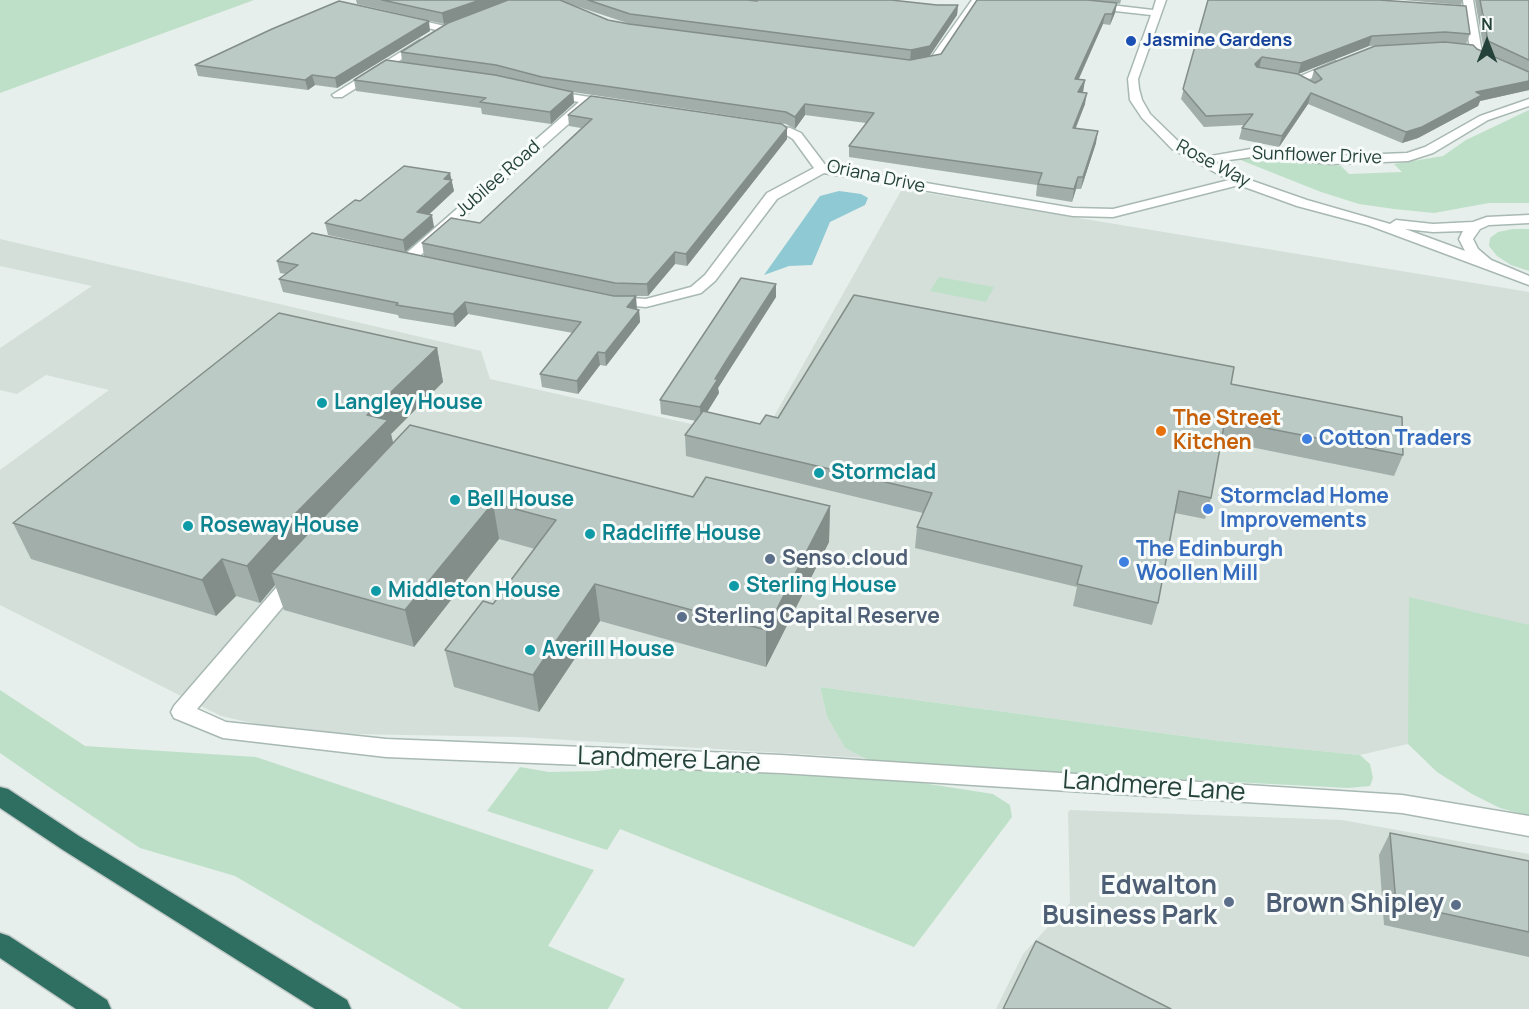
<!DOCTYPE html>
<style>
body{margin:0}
#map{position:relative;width:1529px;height:1009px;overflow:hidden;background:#e6efeb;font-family:Manrope,sans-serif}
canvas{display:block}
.north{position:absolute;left:1457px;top:12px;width:60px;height:60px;-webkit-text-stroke:4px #f7fbf9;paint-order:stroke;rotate:0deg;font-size:16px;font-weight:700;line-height:24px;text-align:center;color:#24423a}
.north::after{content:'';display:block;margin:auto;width:21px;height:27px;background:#24423a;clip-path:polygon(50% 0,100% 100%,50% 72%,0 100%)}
</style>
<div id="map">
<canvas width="1529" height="1009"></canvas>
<div class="north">N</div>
</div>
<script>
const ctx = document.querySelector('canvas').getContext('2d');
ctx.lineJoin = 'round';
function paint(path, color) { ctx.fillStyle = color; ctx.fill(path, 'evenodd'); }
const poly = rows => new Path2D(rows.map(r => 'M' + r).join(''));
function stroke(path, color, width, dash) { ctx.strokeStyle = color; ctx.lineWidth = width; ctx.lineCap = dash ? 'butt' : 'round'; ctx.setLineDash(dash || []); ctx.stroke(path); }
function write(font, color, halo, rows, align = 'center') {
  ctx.font = font + ' Manrope,sans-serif'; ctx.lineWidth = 6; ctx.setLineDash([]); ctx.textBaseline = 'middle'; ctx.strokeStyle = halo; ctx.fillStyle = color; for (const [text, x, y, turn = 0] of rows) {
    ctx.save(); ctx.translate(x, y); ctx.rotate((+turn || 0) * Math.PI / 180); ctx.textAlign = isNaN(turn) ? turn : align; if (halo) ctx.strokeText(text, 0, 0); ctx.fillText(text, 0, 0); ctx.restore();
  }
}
const built = poly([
 [902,189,1529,292,1529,769,1408,744,1360,755,1221,741,820,687,827,717,845,748,864,758,518,737,295,733,221,716,0,605,0,470,109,390,46,375,17,394,0,390,0,348,92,286,0,266,0,239,481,351,490,379,736,434,763,436],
 [1070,810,1342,820,1529,854,1529,1009,996,1009,1023,954,1070,903,1068,812]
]);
const green = poly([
 [0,0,254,0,0,93],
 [1529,110,1529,203,1489,203,1434,213,1394,209,1359,204,1321,192,1238,159,1246,158,1341,166,1349,174,1402,172,1394,164,1443,156,1466,140],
 [1513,229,1529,229,1529,271,1511,265,1497,256,1489,246,1490,238,1498,232],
 [939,277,994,287,986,302,930,291],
 [1409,597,1529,625,1529,816,1500,808,1472,794,1437,772,1408,744],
 [820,687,1221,741,1360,755,1370,764,1373,778,1370,786,1348,788,887,764,864,758,845,748,827,717],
 [0,690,85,746,256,757,594,870,548,946,625,979,608,1009,462,1009,235,876,140,848,49,787,0,753],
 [633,766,916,782,993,794,1010,805,1012,817,914,947,620,829,607,850,487,811,520,767,549,772,597,771]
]);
const water = poly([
 [839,191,861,194,868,198,865,205,830,222,812,265,789,266,764,275,820,196]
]);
const minor = poly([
 [972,0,984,0,976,6,938,63,916,67,916,63,930,59,972,0],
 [1038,0,1068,0,1153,10,1156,0,1166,0,1138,79,1139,89,1142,100,1150,114,1180,143,1205,157,1251,149,1332,156,1407,153,1425,147,1480,116,1529,99,1529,106,1488,120,1433,153,1408,161,1332,164,1251,157,1214,162,1244,178,1307,200,1390,224,1396,220,1433,224,1473,222,1487,217,1529,215,1529,223,1489,225,1480,229,1473,239,1478,249,1491,260,1529,276,1529,285,1368,225,1297,206,1239,185,1113,217,1073,216,824,173,777,199,715,281,701,293,646,307,609,304,607,301,609,298,614,297,646,299,691,287,705,275,767,193,814,168,793,139,783,133,760,129,758,127,764,123,790,128,801,133,826,166,1073,208,1113,209,1229,180,1172,149,1142,118,1130,100,1128,79,1151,15,1043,3,1038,0],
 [1405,229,1433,232,1463,231,1459,239,1465,251,1405,229],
 [1463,0,1473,0,1482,53,1529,75,1529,82,1474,57,1470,50,1463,0],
 [406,17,449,27,450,29,445,32,402,22,401,20,406,17],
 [420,40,425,43,424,45,342,97,334,97,332,95,420,40],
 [1335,61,1340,64,1339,66,1307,80,1315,87,1315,91,1307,91,1294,79,1335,61],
 [551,91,609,100,615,103,609,106,591,104,413,262,403,262,401,259,403,256,579,102,547,96,545,94,551,91],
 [295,572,302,574,305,579,302,584,197,709,226,722,386,739,781,755,1402,795,1529,816,1529,836,1402,813,1341,808,781,773,386,757,223,738,174,718,171,712,174,706,288,574,295,572]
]);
const highway = poly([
 [0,787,8,789,79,836,347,1000,351,1009,315,1009,63,850,0,808,0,787],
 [0,933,9,936,107,1000,111,1009,76,1009,0,958,0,933]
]);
const wall = poly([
 [356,0,891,0,937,5,958,5,957,15,929,56,941,54,977,0,1121,0,1120,4,1117,3,1115,13,1110,25,1103,24,1078,79,1085,80,1083,93,1085,104,1076,128,1096,143,1081,189,1076,189,1072,202,1036,196,1037,185,849,157,849,146,866,123,805,115,795,129,786,124,573,92,574,103,551,124,482,114,481,108,356,91,354,80,402,62,401,52,498,4,444,24,357,4],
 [564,2,630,24,608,20],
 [1208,0,1470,34,1466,44,1442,42,1369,46,1298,74,1312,82,1311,81,1314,70,1477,49,1514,65,1484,51,1475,0,1529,0,1529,90,1480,101,1478,106,1418,138,1402,143,1308,104,1279,147,1239,139,1242,128,1244,125,1204,127,1181,99],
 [1403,0,1463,0,1461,5],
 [430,31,337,88,315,85,308,90,198,76,195,65],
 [568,115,787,139,687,266,675,264,648,296,616,296,424,256,422,243,480,223,581,128,569,126],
 [451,180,454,191,429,214,434,227,405,252,328,235,325,223],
 [277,261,637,309,639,310,640,322,606,366,600,365,578,394,542,387,540,374,573,333,468,314,455,327,399,318,398,315,283,292,279,279,286,274,280,273],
 [776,297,718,388,719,393,707,412,760,424,778,418,1231,384,1403,455,1394,476,1221,441,1211,498,1205,519,1175,513,1158,603,1152,625,1073,606,1077,587,915,548,917,527,923,513,686,456,685,435,696,421,661,414,660,400],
 [437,348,443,382,391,434,393,443,693,497,830,506,829,542,766,667,600,621,539,712,454,687,445,650,493,604,535,549,499,539,414,647,284,610,275,585,260,603,236,596,216,616,31,559,13,523],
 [1390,833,1529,861,1529,957,1384,925,1379,855]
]);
const shadedWall = poly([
 [480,0,508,0,444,24,442,13],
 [1117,3,1115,13,1110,25,1112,14],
 [958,5,957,15,929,57,910,61,911,50],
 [1105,14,1103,24,1074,90,1075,79],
 [429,21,430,31,337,88,335,78],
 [1372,36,1369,46,1298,74,1301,63],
 [1262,57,1259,68,1252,74,1255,64],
 [312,75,315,85,308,90,305,80],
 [1085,80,1083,91,1076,103,1078,92],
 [1529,81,1529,90,1480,101,1478,106,1418,138,1402,143,1406,132,1476,92],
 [573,92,574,103,551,124,550,112],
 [1087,93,1085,104,1071,139,1073,128],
 [1311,93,1308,104,1279,147,1282,136],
 [805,104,805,115,795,129,795,117],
 [787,128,787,139,687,266,686,254],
 [1098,131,1096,143,1081,189,1083,177],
 [450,173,454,191,419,224,417,212,444,179],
 [1078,177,1076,189,1072,202,1074,189],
 [432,215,434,227,405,252,403,240],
 [675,252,675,264,648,296,647,284],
 [776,284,776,297,728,372,718,388,719,393,701,422,700,407,715,379],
 [636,296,637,309,627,307],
 [465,302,468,314,455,327,453,314],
 [639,310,640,322,606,366,605,353],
 [437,348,443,382,391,434,396,455,271,573,275,585,260,603,247,566,286,523,367,415],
 [598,352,600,365,578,394,577,381],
 [493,503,499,539,414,647,405,610],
 [830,506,829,542,766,667,766,630],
 [222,559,236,596,216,616,202,580],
 [595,584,600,621,539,712,533,675]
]);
const building = poly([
 [382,0,480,0,442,13,382,0],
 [508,0,560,0,608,20,629,24,910,60,941,54,977,0,1088,0,1117,3,1112,14,1105,14,1075,79,1085,80,1078,92,1087,93,1073,128,1098,131,1083,177,1078,177,1074,189,1038,184,1042,173,849,146,874,113,805,104,795,117,786,112,542,77,496,65,401,52,448,23,508,0],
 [588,0,747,0,757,1,758,0,891,0,937,5,958,5,930,46,911,50,630,14,588,0],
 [1208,0,1379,0,1466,6,1470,34,1445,32,1372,36,1301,63,1262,57,1255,64,1257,67,1298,74,1315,83,1322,79,1314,70,1375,46,1445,42,1473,45,1477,49,1529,72,1529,81,1476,92,1482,95,1422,127,1406,132,1311,93,1282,136,1242,128,1253,114,1206,116,1183,89,1208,0],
 [1480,0,1529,0,1529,60,1488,41,1480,0],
 [339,1,429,21,335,78,312,75,305,80,195,65,272,29,339,1],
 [386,60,495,75,573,92,550,112,480,102,486,98,354,80,386,60],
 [591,96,782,124,787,128,686,254,675,252,647,284,615,283,422,243,451,218,480,223,592,119,568,115,591,96],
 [404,166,450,173,444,179,452,180,417,212,432,215,403,240,325,223,355,200,360,201,404,166],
 [312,233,614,296,636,296,627,307,639,310,605,353,598,352,577,381,540,374,581,322,465,302,453,314,396,305,398,303,279,279,298,265,277,261,312,233],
 [741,278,776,284,728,358,715,379,718,379,700,407,660,400,741,278],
 [854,295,1234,367,1231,384,1402,417,1403,455,1225,420,1211,498,1179,491,1158,603,1077,584,1082,566,917,527,932,493,685,435,703,411,760,424,766,415,778,418,854,295],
 [279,313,437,348,367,415,388,420,286,523,247,566,222,559,202,580,13,523,279,313],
 [410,425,693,497,706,477,830,506,766,630,595,584,533,675,445,650,483,601,493,604,556,520,493,503,405,610,271,573,410,425],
 [1390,833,1529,861,1529,932,1396,903,1390,833],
 [1036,941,1171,1009,1003,1009,1036,941]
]);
const markers = [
 [1131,41,6,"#1a4fb4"],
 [322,403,6,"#0f9aa8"],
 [1161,431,6,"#e8710a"],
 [1307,439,6,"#3f7fe0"],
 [819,473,6,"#0f9aa8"],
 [455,500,6,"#0f9aa8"],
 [1208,509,6,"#3f7fe0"],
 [188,526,6,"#0f9aa8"],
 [590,534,6,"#0f9aa8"],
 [770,559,6,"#5c6f8a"],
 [1124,562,6,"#3f7fe0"],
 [734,586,6,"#0f9aa8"],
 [376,591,6,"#0f9aa8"],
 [682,617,6,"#5c6f8a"],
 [530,650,6,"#0f9aa8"],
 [1229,902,6,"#5c6f8a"],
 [1456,905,6,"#5c6f8a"]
];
const farTransitnames = [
 ["Jasmine Gardens",1143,41]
];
const farStreetnames = [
 ["Sunflower Drive",1317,156,2],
 ["Rose Way",1213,164,28],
 ["Oriana Drive",876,177,12],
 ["Jubilee Road",498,179,-41]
];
const cultureNames = [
 ["Langley House",334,403],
 ["Stormclad",831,473],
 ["Bell House",467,500],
 ["Roseway House",200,526],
 ["Radcliffe House",602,534],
 ["Sterling House",746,586],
 ["Middleton House",388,591],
 ["Averill House",542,650]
];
const foodNames = [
 ["The Street",1173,419],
 ["Kitchen",1173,443]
];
const shopNames = [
 ["Cotton Traders",1319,439],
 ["Stormclad Home",1220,497],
 ["Improvements",1220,521],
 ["The Edinburgh",1136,550],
 ["Woollen Mill",1136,574]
];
const serviceNames = [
 ["Senso.cloud",782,559],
 ["Sterling Capital Reserve",694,617]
];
const nearStreetnames = [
 ["Landmere Lane",669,760,2],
 ["Landmere Lane",1154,787,4]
];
const nearServicenames = [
 ["Edwalton",1217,887],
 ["Business Park",1217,917],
 ["Brown Shipley",1444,905]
];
paint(built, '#d4dfda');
paint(green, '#bfe0c8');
paint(water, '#8ec9d4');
stroke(minor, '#a8b8b2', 3);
stroke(highway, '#c2cac8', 3);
paint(minor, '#fff');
paint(highway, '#2f6f62');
paint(wall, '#a1aea9');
paint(shadedWall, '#838d89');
paint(building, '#bbcac4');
stroke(building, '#838d89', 1.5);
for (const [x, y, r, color] of markers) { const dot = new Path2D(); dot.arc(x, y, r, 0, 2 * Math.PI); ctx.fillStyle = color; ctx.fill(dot); stroke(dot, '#f7fbf9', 2); }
write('bold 18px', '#164399', '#f7fbf9', farTransitnames, 'left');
write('18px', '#24423a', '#f7fbf9', farStreetnames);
write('bold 21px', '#0d838f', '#f7fbf9', cultureNames, 'left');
write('bold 21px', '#c56008', '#f7fbf9', foodNames, 'left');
write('bold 21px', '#366cbe', '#f7fbf9', shopNames, 'left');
write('bold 21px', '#4e5e75', '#f7fbf9', serviceNames, 'left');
write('26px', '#24423a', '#f7fbf9', nearStreetnames);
write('bold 26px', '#4e5e75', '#f7fbf9', nearServicenames, 'right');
</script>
